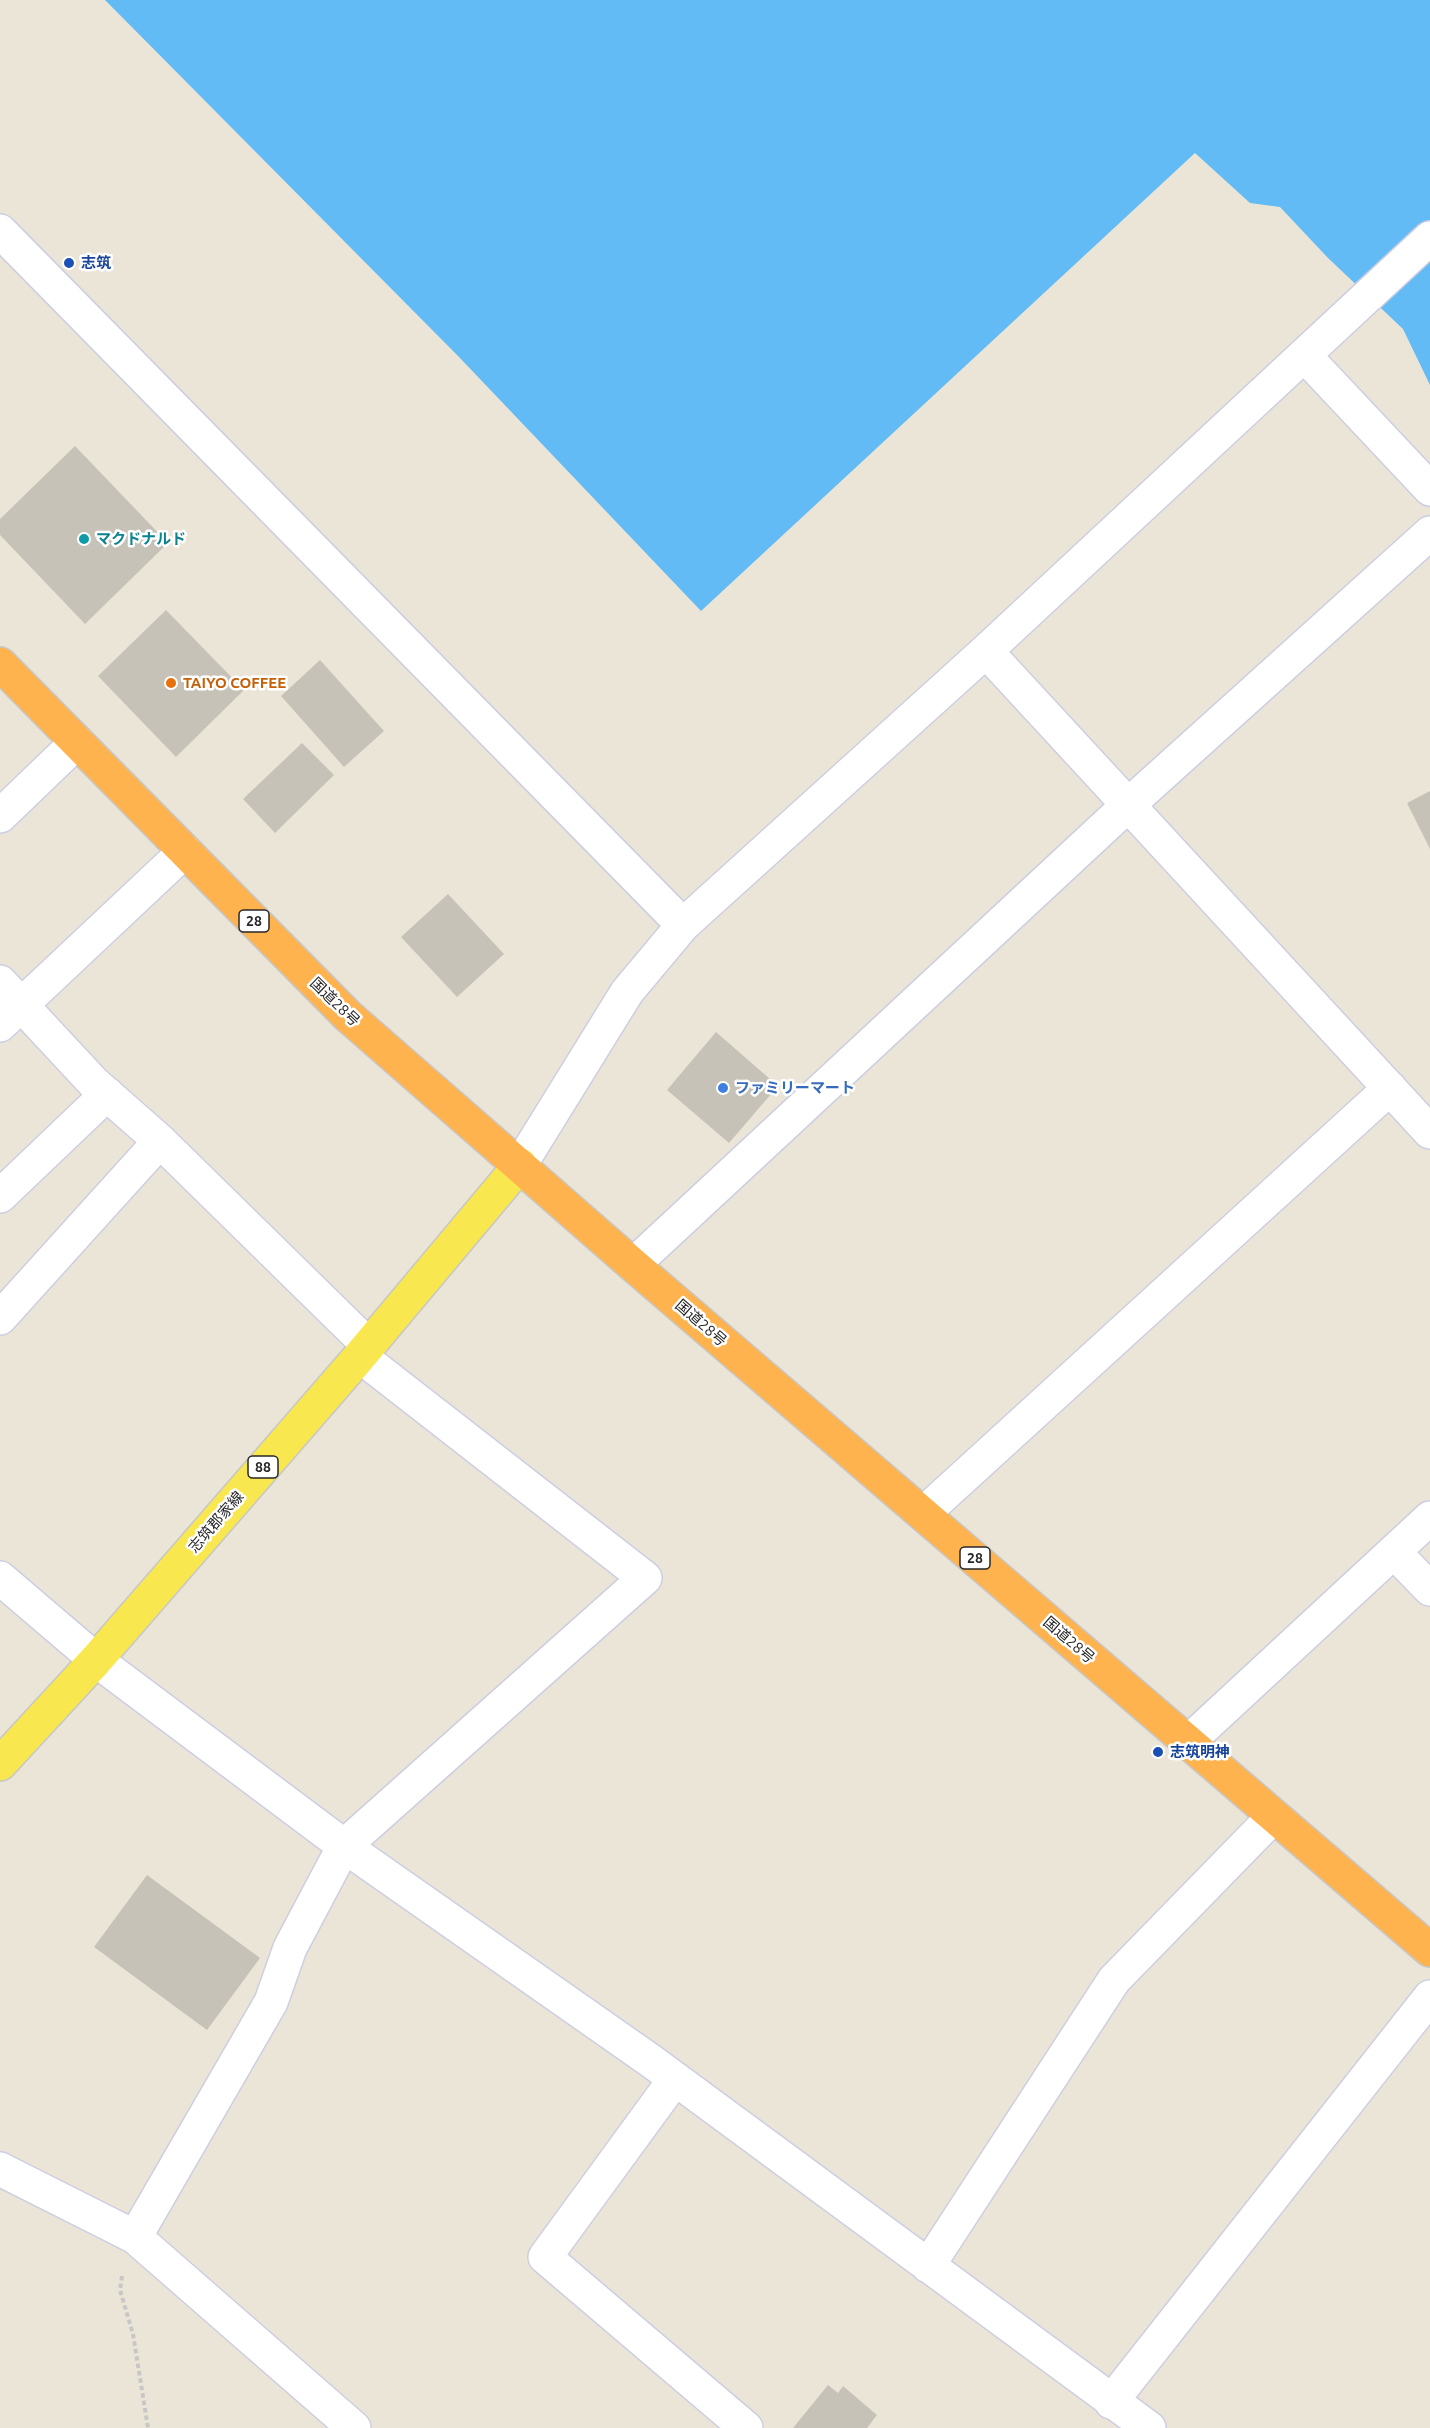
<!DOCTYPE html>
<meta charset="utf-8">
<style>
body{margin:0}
canvas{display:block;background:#ebe5d8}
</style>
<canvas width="1430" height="2428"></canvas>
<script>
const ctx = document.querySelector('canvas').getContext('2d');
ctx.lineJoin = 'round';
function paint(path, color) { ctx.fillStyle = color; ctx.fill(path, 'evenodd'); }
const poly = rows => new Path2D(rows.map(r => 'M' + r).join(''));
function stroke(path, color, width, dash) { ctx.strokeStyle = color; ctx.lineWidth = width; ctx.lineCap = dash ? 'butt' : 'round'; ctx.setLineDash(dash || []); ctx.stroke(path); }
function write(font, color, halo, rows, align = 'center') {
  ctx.font = font + ' Ubuntu,"Noto Sans JP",sans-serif'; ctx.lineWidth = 5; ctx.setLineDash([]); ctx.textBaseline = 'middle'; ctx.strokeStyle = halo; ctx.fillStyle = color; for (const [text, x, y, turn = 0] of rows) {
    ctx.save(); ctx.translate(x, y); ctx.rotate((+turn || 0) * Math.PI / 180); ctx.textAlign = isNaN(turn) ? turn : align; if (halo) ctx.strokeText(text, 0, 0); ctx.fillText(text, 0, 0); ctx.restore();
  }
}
const water = poly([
 [105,0,1430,0,1430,385,1403,329,1328,258,1280,207,1250,203,1195,153,701,611,459,357]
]);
const building = poly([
 [75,446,168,543,85,624,0,535,0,519],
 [166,610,244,690,176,757,98,676],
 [320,660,384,731,344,767,281,696],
 [302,743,334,775,275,833,243,799],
 [1430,791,1430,849,1407,803],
 [448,894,504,954,457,997,401,937],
 [716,1032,778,1086,729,1143,667,1090],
 [147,1875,260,1958,207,2030,94,1947],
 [828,2385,838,2393,843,2386,877,2415,867,2428,793,2428]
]);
const path = poly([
 [122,2276,120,2290,133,2334,148,2428]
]);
const minor = poly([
 [0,231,683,925],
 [1304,355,1430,489],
 [986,651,1430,1132],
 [0,816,77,742],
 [0,982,94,1083,160,1141,369,1346],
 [0,1025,185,851],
 [520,1165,627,992,683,925,986,651,1430,238],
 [0,1196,107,1094],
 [633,1265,1127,806,1430,533],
 [0,1318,160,1141],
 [924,1513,1390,1088],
 [1394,1552,1430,1589],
 [0,1578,96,1660,344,1846,651,2061,1149,2428],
 [1187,1743,1430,1518],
 [675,2079,545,2257,746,2428],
 [0,2169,135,2237,354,2428],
 [135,2237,271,2002,290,1948,344,1846,645,1578,360,1356],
 [928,2266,1114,1980,1273,1817],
 [1111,2402,1430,1997]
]);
const major = poly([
 [0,1764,96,1660,360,1356,520,1165]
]);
const highway = poly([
 [0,664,348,1016,633,1265,1430,1950]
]);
const markers = [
 [69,263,6,"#1a4fb4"],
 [84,539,6,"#0f9aa8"],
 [171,683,6,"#e8710a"],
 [723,1088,6,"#3f7fe0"],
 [1158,1752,6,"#1a4fb4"]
];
const shields = [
 [254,921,30],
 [263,1467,30],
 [975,1558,30]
];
const shieldNames = [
 ["28",254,921],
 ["88",263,1467],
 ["28",975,1558]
];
const transitNames = [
 ["志筑",81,263],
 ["志筑明神",1170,1752]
];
const cultureNames = [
 ["マクドナルド",96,539]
];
const foodNames = [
 ["TAIYO COFFEE",183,683]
];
const streetNames = [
 ["国道28号",335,1002,44],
 ["国道28号",701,1323,41],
 ["志筑郡家線",216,1522,-49],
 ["国道28号",1069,1640,41]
];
const shopNames = [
 ["ファミリーマート",735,1088]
];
paint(water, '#63bbf5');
paint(building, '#c6c2b8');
stroke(minor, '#cdcee2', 36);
stroke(major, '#c7c7c7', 36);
stroke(highway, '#c7c7c7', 36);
stroke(path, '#c7c7c7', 4, [4.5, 3]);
stroke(minor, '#fff', 33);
stroke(major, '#f8e74f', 33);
stroke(highway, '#ffb34f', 33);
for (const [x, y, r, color] of markers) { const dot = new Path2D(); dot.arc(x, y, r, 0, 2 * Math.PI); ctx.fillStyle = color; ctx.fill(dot); stroke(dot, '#fff', 2); }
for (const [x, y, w] of shields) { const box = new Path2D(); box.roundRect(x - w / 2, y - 11, w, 22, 4.5); ctx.fillStyle = '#fff'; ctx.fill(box); stroke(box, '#272727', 1.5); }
write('bold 14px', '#272727', null, shieldNames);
write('bold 15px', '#164399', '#fff', transitNames, 'left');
write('bold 15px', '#0d838f', '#fff', cultureNames, 'left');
write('bold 15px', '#c56008', '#fff', foodNames, 'left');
write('15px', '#272727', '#fff', streetNames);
write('bold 15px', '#366cbe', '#fff', shopNames, 'left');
</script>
